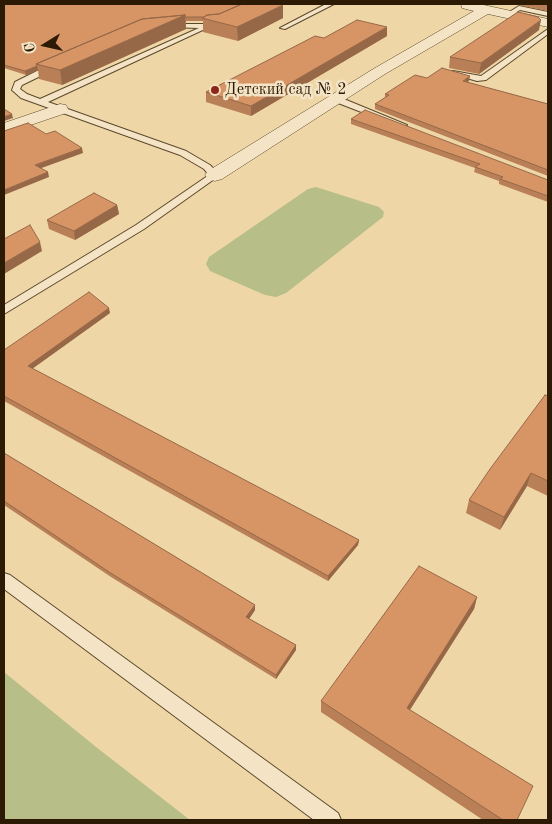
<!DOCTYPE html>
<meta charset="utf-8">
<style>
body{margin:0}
#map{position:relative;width:552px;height:824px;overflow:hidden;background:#eed6a6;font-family:"Old Standard TT",serif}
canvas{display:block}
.frame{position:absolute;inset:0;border:5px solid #2c1a04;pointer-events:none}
.north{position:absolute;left:20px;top:20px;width:50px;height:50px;-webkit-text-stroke:4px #f4e4c5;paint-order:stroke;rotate:260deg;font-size:14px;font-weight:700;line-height:20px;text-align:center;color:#2c1a04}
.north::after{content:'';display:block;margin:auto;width:18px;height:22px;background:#2c1a04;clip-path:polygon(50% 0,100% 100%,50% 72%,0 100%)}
</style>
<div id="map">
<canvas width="552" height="824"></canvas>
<div class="frame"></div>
<div class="north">С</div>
</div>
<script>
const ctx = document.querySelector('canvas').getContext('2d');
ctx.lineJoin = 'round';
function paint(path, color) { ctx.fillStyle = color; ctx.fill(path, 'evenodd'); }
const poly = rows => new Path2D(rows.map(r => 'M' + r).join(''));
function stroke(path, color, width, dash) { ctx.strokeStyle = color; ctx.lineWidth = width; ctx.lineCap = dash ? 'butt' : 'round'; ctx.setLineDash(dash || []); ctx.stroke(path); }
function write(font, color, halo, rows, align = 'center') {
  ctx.font = font + ' "Old Standard TT",serif'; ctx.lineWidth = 5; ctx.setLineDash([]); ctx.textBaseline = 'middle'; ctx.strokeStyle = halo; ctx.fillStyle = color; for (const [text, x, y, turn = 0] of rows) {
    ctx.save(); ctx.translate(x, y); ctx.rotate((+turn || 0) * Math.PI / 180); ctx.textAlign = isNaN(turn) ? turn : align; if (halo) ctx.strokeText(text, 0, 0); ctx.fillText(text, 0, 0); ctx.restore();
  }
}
const green = poly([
 [316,187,379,207,384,212,383,217,286,293,276,297,265,295,210,271,206,264,209,257,308,189],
 [4,672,96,747,190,820,4,820]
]);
const service = poly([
 [326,4,334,4,285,29,280,28,326,4],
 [519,6,548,12,548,16,520,10,510,16,506,16,506,14,519,6],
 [221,22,223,23,223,25,207,28,48,102,186,151,210,165,220,175,144,229,4,314,4,305,136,225,209,175,204,169,180,155,21,98,12,90,15,82,51,64,57,64,57,68,22,85,20,89,27,94,40,99,199,28,167,27,164,25,165,24,209,24,221,22],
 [548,29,548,34,486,80,477,81,449,73,453,71,481,76,548,29],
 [333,97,339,97,407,125,400,127,333,101,333,97],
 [4,573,10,575,338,813,341,820,314,820,4,589,4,573]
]);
const minor = poly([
 [461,4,479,4,548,19,548,27,488,14,385,74,222,179,215,181,208,179,205,175,208,171,375,68,474,11,462,8,461,4],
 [60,104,66,105,68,109,66,113,4,134,4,123,60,104]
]);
const wall = poly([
 [4,4,283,18,238,41,203,32,203,21,186,21,186,29,62,85,39,79,38,70,26,75,4,68],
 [512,4,548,4,548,11],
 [387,27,387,36,251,116,206,102,206,92,324,38],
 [539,30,479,74,449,68,450,57],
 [427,78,469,81,467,82,548,104,548,176,375,109,375,104,385,98,385,94],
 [351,119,548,180,548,202,499,184,499,181,474,172,475,168,351,124],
 [117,205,119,214,75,240,49,229,47,220],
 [110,313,32,369,359,540,358,545,328,581,4,401,4,350],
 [548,396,548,496,527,486,500,530,466,513,469,500],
 [4,453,255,605,255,610,249,619,296,645,296,650,276,679,111,577,4,505],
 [477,597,474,609,410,710,517,820,483,820,321,712,321,701]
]);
const shadedWall = poly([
 [283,5,283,18,238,41,237,27],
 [185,15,186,29,62,85,60,70],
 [541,20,539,30,479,74,481,63],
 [387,27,387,36,251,116,251,106],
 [37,66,38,70,26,75,25,71],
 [470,76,469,81,462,86,463,81],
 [12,114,13,118,4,121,4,117],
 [82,148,83,153,36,170,35,165],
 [48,172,49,177,4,195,4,190],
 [117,205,119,214,75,240,74,231],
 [40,242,42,251,4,274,4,263],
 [109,308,110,313,29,371,28,366],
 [531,473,527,486,500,530,504,517],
 [359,540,358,545,328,581,328,576],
 [477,597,474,609,404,719,407,708],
 [255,605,255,610,247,622,246,617],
 [296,645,296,650,276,679,276,675]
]);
const building = poly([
 [4,4,242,4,219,14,207,15,204,17,185,17,185,15,142,19,36,64,37,66,25,71,4,65,4,4],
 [242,4,280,4,283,5,237,27,202,18,207,15,219,14,242,4],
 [518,12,538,17,541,20,481,63,450,57,518,12],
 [185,15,60,70,36,64,142,19,185,15],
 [357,20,387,27,251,106,206,92,315,36,324,38,357,20],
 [442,68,470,76,463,81,548,104,548,170,375,104,389,95,385,94,415,75,427,78,442,68],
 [4,109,12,114,4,117,4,109],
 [365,110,548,180,548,196,500,179,503,177,475,167,480,164,351,119,365,110],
 [28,123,46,134,55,131,82,148,35,165,48,172,4,190,4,131,28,123],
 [94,193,117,205,74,231,47,220,94,193],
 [30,225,40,242,4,263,4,239,30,225],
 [89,292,109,308,28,366,359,540,328,576,4,396,4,350,89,292],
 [545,395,548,396,548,481,531,473,504,517,469,500,490,469,545,395],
 [4,453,255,605,246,617,296,645,276,675,109,572,4,501,4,453],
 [419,566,477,597,407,708,533,786,517,820,503,820,321,701,419,566]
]);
const markers = [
 [215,90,5,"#8f2418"]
];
const farPoinames = [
 ["Детский сад № 2",225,90]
];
paint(green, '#b7be88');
stroke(service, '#5c492c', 2);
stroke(minor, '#5c492c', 1);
paint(service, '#f4e4c5');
paint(minor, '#f4e4c5');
paint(wall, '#b98058');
paint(shadedWall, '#966847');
paint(building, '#d79566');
stroke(building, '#966847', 1);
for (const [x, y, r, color] of markers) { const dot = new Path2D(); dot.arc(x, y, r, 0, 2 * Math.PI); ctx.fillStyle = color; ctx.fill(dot); stroke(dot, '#f4e4c5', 2); }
write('16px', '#2c1a04', '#f4e4c5', farPoinames, 'left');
</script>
